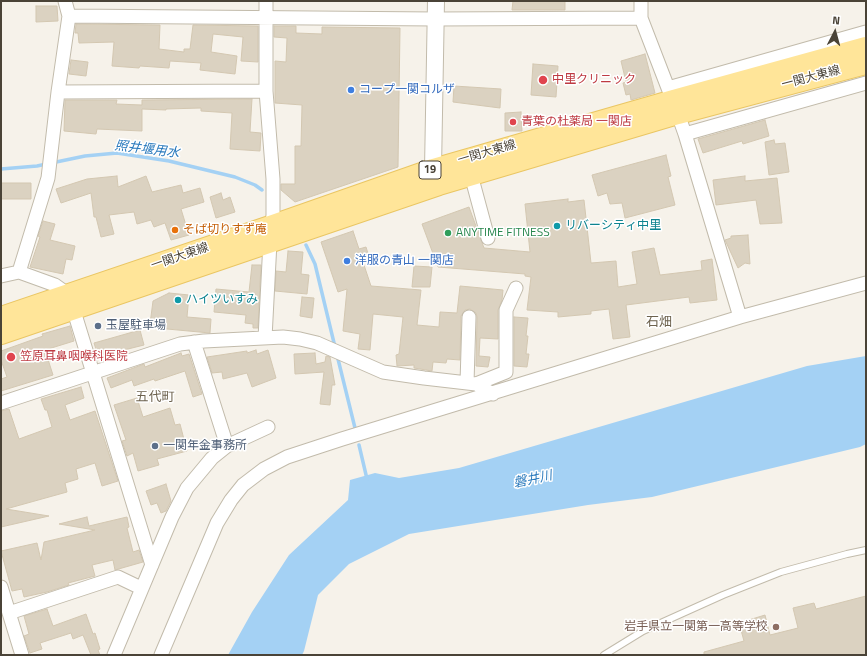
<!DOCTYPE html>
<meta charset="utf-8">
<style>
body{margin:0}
#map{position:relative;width:867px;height:656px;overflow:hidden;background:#f6f2ea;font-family:"Titillium Web",sans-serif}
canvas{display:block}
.frame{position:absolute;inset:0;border:2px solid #4a4337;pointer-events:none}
.north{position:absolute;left:815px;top:12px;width:40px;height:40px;-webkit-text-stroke:3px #fff;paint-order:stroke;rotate:6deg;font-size:11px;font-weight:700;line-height:16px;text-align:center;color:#4a4337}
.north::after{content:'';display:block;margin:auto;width:14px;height:18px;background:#4a4337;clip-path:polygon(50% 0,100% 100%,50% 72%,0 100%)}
</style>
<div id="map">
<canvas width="867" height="656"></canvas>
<div class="frame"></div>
<div class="north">N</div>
</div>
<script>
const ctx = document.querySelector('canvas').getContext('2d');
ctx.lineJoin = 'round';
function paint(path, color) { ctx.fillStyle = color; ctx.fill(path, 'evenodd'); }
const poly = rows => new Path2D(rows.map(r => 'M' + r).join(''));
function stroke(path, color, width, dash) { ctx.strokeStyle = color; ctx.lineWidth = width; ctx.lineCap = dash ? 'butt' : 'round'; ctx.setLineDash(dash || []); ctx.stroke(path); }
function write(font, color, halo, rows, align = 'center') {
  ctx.font = font + ' "Titillium Web","Noto Sans JP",sans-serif'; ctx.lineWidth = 3; ctx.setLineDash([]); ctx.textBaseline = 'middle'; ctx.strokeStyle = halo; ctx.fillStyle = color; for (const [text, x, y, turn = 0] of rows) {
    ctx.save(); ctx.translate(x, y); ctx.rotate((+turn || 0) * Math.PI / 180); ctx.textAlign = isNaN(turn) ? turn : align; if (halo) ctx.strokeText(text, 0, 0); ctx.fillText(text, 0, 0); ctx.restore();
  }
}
const water = poly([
 [866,356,866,444,860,447,652,497,588,505,409,534,349,564,318,595,304,651,302,655,228,655,252,612,289,555,348,500,350,480,375,473,399,478,459,468,807,366]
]);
const stream = poly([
 [1,169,37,166,85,156,117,153,169,161,235,177,255,185,262,190],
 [306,245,315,264,335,347],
 [337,355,355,428],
 [359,445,367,479]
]);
const building = poly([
 [513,1,565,1,565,10,512,10,513,1],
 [36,6,57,6,58,21,36,22,36,6],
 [76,24,160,25,159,49,184,52,184,49,190,49,193,25,258,26,258,62,241,61,243,37,213,34,211,52,237,56,235,74,200,70,201,63,170,61,169,68,140,66,139,68,112,66,114,42,79,43,78,33,75,33,76,24],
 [274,26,296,26,296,33,322,34,322,27,400,28,398,167,295,202,281,190,281,184,295,184,295,146,301,146,302,105,275,103,275,61,286,62,287,38,274,37,274,26],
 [645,54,655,93,631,100,630,94,626,95,623,83,626,82,621,61,645,54],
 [71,60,88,62,86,76,69,74,71,60],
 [533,64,558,66,556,97,531,95,533,64],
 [454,86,501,89,500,108,453,102,454,86],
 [252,99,250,132,261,133,260,151,230,149,232,113,201,111,201,108,166,109,166,110,142,109,142,131,97,129,96,134,64,131,65,100,117,100,116,104,142,105,142,100,252,99],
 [521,112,522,131,505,131,505,113,521,112],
 [765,120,769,136,743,144,742,141,703,153,698,139,765,120],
 [774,140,775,144,785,143,789,172,769,175,765,142,774,140],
 [666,155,671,176,668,177,675,205,625,218,622,203,610,204,607,193,598,196,592,175,666,155],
 [117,176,118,187,146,176,152,192,181,185,183,193,200,188,204,202,181,209,189,235,171,240,165,223,154,227,151,220,137,224,134,212,109,215,114,234,101,237,96,217,94,217,91,193,61,203,56,189,87,179,117,176],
 [745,176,745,181,777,178,782,223,760,224,756,200,716,205,713,180,745,176],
 [1,183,31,183,31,199,1,199,1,183],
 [221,193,223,200,230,197,235,212,216,218,210,197,221,193],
 [568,199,568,202,584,200,591,263,616,261,618,287,637,284,632,252,654,248,660,275,702,270,701,261,712,259,717,300,690,303,689,297,626,305,630,337,613,339,609,309,591,311,591,314,558,317,558,312,527,310,531,277,525,276,525,274,438,267,422,224,469,207,484,248,530,252,525,204,568,199],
 [43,221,55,224,50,240,75,246,72,260,66,259,63,274,30,267,40,237,38,236,43,221],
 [353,231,359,249,366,247,370,260,363,262,371,286,421,290,417,325,439,327,440,312,457,313,460,286,503,290,502,300,498,310,498,339,480,338,479,356,490,357,488,367,476,366,477,317,476,313,470,309,465,310,461,316,460,360,447,359,446,363,433,362,432,371,414,368,414,365,397,366,396,355,399,354,403,317,373,314,370,350,358,349,360,334,343,331,347,289,338,292,321,242,353,231],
 [748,235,750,264,745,263,738,268,725,240,731,238,731,236,748,235],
 [288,251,303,252,301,274,309,275,307,294,275,291,276,271,286,272,288,251],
 [252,265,261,265,258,328,253,328,253,324,245,323,246,315,214,312,216,289,249,292,252,265],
 [414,266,432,267,430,287,412,287,414,266],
 [169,293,189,295,187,317,211,319,210,333,167,329,163,328,163,326,150,324,153,301,169,293],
 [302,297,314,298,312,318,300,316,302,297],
 [514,317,528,318,526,336,528,336,526,354,529,354,527,367,514,366,514,317],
 [70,326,74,341,45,350,53,375,1,391,1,379,7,377,1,360,1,351,43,336,42,334,70,326],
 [140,330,144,345,120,351,119,349,98,356,94,343,140,330],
 [256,350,257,354,268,350,276,378,252,387,247,373,223,379,222,372,212,373,207,357,247,351,247,353,256,350],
 [181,353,182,356,189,354,202,394,193,397,185,371,155,381,154,379,134,386,132,380,111,388,107,378,144,364,145,367,181,353],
 [315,353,316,364,325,362,326,356,330,357,335,385,332,385,330,405,320,404,324,372,295,374,294,354,315,353],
 [81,387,84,398,65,405,70,420,95,411,118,481,102,486,95,463,76,469,78,479,65,483,67,492,6,509,49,516,1,527,1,411,9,409,19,439,52,427,47,410,45,410,41,399,81,387],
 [137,398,143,417,170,408,175,425,180,424,187,451,157,459,159,465,138,471,133,453,127,456,122,441,126,440,114,405,137,398],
 [166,484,171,501,166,511,161,513,157,503,151,505,146,491,166,484],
 [87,517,89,526,127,517,129,527,127,528,133,552,139,550,143,562,115,570,113,560,92,565,95,576,68,583,69,585,47,592,24,597,22,589,12,591,1,551,37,543,41,560,44,542,95,530,59,524,87,517],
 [866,596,866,655,704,655,704,652,744,641,739,623,765,615,770,635,798,628,793,608,814,603,816,609,866,596],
 [47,609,53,626,86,614,93,634,95,633,100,649,98,650,100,655,91,655,83,635,73,639,71,633,40,643,42,649,30,653,24,636,29,634,24,616,47,609]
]);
const service = poly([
 [604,655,643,631,723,595,781,572,847,554,866,550]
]);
const minor = poly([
 [65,1,69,16,58,92,48,178,19,272,55,285,69,295,152,565],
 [641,1,641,18,668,88,673,100,685,134,740,317],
 [69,16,436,19,641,18],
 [668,88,866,32],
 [58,92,266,91],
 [685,134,866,83],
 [471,175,488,238],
 [1,276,19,272],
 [265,338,270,242,273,215,273,179,266,91,266,1],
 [194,342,227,446],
 [467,383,469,317],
 [476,384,506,372,506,310,516,288],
 [1,403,180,344,204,341,283,337,300,339,317,343,383,372,424,378,476,384,493,394],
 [1,587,22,655],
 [9,613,118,577,141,588],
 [114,655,172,517,187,488,212,458,227,446,268,427],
 [161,655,217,523,231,500,243,485,264,469,287,457,342,439,740,317,866,283]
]);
const tertiary = poly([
 [436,1,433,169,437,179]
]);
const primary = poly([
 [1,317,273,225,433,169,673,100,866,47],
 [1,334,439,185,678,114,866,64]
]);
const markers = [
 [543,80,5,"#e0444e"],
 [351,90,4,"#3f7fe0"],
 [513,122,4,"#e0444e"],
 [557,226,4,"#0f9aa8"],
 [175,230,4,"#e8710a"],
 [448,233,4,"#2e9e5b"],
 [347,261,4,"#3f7fe0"],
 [178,300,4,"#0f9aa8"],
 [98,326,4,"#5c6f8a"],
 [11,357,5,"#e0444e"],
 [155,446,4,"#5c6f8a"],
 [776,627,4,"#8d6e63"]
];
const shields = [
 [430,170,22]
];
const shieldNames = [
 ["19",430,170]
];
const streetNames = [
 ["一関大東線",811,78,-15],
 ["一関大東線",487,153,-16],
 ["一関大東線",180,257,-19]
];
const healthNames = [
 ["中里クリニック",552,80],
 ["青葉の杜薬局 一関店",521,122],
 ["笠原耳鼻咽喉科医院",20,357]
];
const shopNames = [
 ["コープ一関コルザ",359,90],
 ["洋服の青山 一関店",355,261]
];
const cultureNames = [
 ["リバーシティ中里",565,226],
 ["ハイツいすみ",186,300]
];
const foodNames = [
 ["そば切りすず庵",183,230]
];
const leisureNames = [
 ["ANYTIME FITNESS",456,233]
];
const serviceNames = [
 ["玉屋駐車場",106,326],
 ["一関年金事務所",163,446]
];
const educationNames = [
 ["岩手県立一関第一高等学校",768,627]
];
const waterNames = [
 ["照井堰用水",147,150,7],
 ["磐井川",533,480,-12]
];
const neighbourhoodNames = [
 ["石畑",659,323],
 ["五代町",155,398]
];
paint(water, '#a4d1f4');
stroke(stream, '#a4d1f4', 3.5);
paint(building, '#dbd2c1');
stroke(building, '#d3c7b1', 1);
stroke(service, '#c2bbab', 8);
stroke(minor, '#c2bbab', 15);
stroke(tertiary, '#c2bbab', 18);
stroke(primary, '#eac663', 22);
stroke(service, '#fff', 6);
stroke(minor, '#fff', 13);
stroke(tertiary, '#fff', 16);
stroke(primary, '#ffe599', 20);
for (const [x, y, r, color] of markers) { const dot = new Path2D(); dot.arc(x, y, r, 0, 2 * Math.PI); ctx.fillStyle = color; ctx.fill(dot); stroke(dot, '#fff', 1.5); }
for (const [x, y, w] of shields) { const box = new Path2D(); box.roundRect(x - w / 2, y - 9, w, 18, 3); ctx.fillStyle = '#fff'; ctx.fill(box); stroke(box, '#4a4337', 1); }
write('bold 11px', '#4a4337', null, shieldNames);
write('12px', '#4a4337', '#fff', streetNames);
write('12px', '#be3a42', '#fff', healthNames, 'left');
write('12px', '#366cbe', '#fff', shopNames, 'left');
write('12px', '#0d838f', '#fff', cultureNames, 'left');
write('12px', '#c56008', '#fff', foodNames, 'left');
write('12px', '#27864d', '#fff', leisureNames, 'left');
write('12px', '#4e5e75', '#fff', serviceNames, 'left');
write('12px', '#785e54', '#fff', educationNames, 'right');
write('italic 13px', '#2a7abd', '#fff', waterNames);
write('13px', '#6d624e', '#fff', neighbourhoodNames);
</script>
